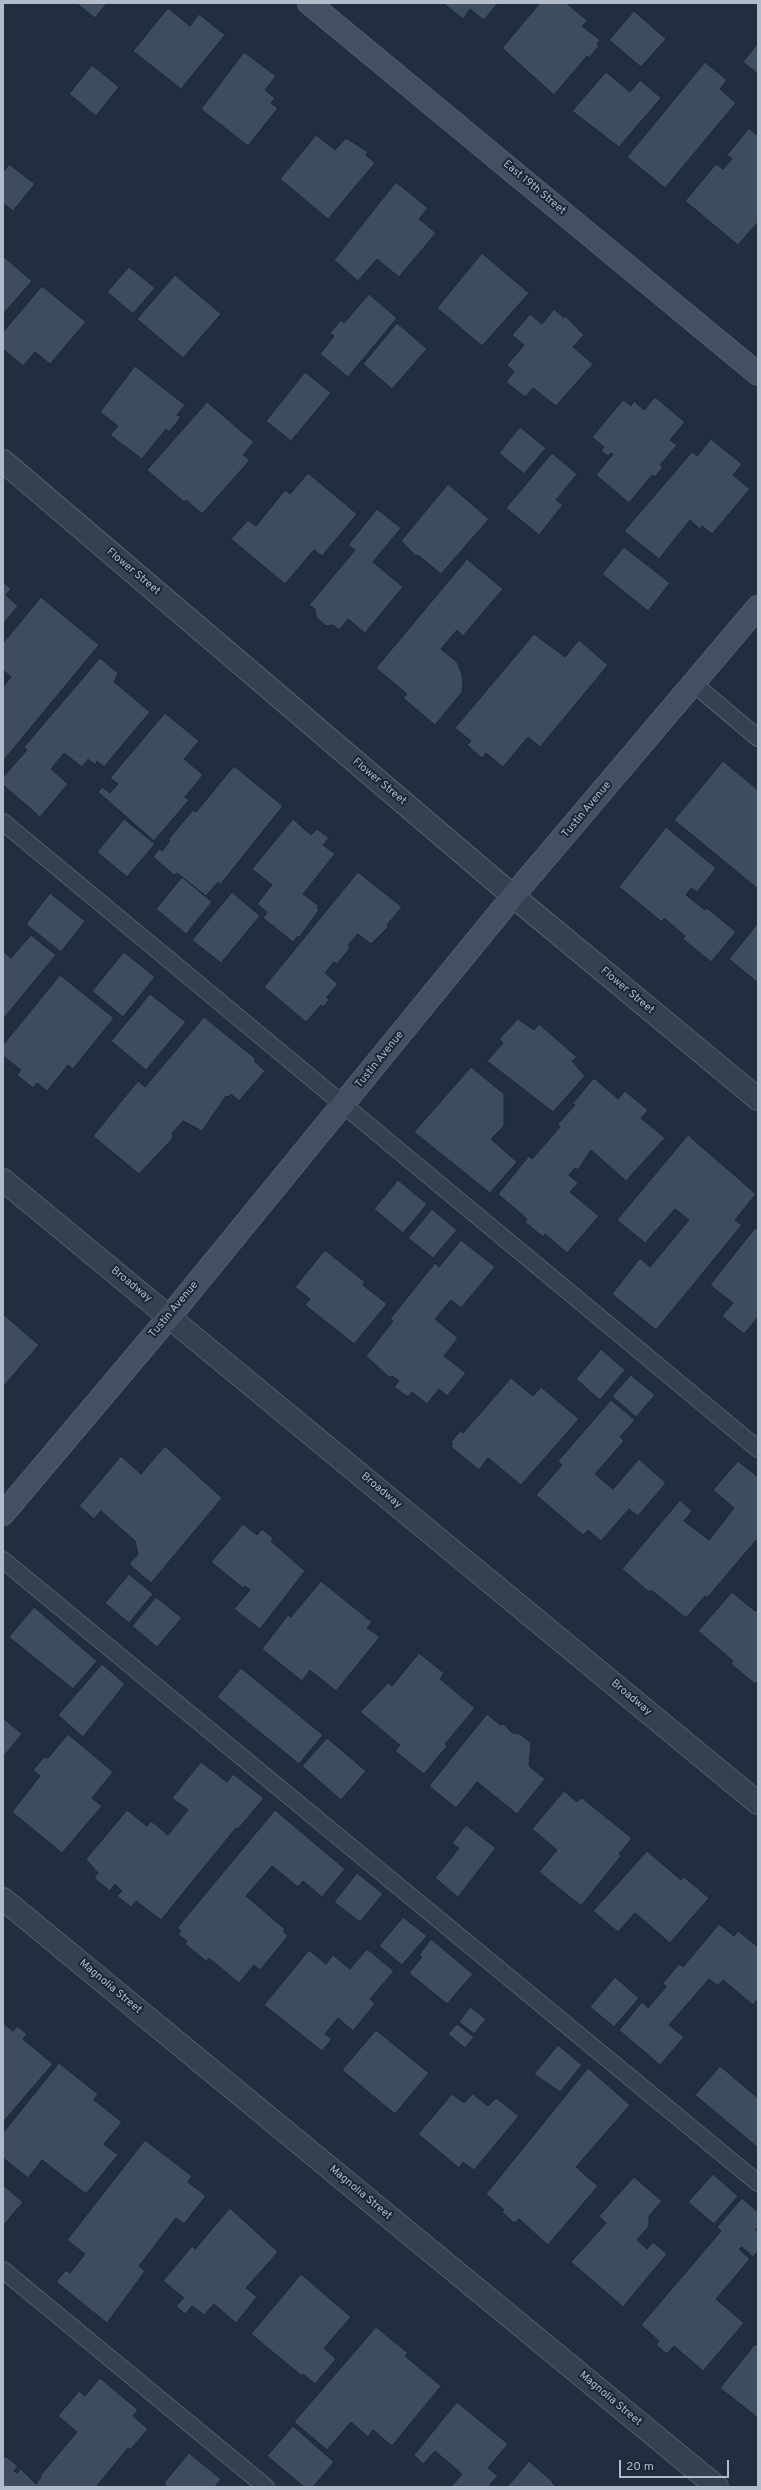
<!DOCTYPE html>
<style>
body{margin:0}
#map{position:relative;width:761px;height:2490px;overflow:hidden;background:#212e3f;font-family:Overpass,sans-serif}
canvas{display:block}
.frame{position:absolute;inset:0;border:4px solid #b1bbca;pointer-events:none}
.scale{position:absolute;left:619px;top:2460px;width:110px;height:18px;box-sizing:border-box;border:2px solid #b1bbca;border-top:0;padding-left:5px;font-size:12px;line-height:14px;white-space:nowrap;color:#b1bbca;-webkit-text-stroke:3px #1b2534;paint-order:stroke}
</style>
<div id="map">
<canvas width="761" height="2490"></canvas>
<div class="frame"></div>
<div class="scale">20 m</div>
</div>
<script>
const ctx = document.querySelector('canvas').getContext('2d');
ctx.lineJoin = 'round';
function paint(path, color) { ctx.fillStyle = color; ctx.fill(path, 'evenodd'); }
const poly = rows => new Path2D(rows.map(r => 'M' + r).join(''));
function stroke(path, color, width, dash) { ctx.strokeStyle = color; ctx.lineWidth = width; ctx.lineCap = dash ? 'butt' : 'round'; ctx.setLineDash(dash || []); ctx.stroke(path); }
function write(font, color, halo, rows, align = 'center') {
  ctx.font = font + ' Overpass,sans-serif'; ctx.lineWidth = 4; ctx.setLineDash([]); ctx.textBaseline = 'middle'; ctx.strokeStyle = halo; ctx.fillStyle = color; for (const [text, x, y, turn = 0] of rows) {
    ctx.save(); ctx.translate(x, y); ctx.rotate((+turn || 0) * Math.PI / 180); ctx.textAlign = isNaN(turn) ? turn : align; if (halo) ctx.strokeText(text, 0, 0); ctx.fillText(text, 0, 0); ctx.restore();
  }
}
const building = poly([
 [76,3,107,3,95,18,76,3],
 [443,3,496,3,497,4,484,20,470,9,463,19,443,3],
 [540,3,566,3,588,21,582,26,600,40,597,44,599,46,589,58,587,56,554,95,502,48,540,3],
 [168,8,190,26,199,14,225,35,181,89,133,51,168,8],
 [634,11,666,39,641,67,609,40,634,11],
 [758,43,758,74,743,62,758,43],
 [244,52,276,76,265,90,275,98,271,103,278,108,248,146,201,109,244,52],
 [705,62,727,80,720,89,736,103,665,188,627,157,705,62],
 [92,65,119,87,96,116,69,94,92,65],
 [606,72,630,92,640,80,661,98,619,147,572,111,606,72],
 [749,128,758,136,758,222,738,245,685,201,716,164,723,169,732,159,727,155,749,128],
 [316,135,335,150,346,138,368,152,366,155,375,163,328,219,280,179,316,135],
 [9,164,35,184,13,211,3,203,3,172,9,164],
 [396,182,428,208,419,219,436,233,399,277,377,259,358,281,334,260,396,182],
 [482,253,529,293,482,346,437,308,482,253],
 [3,256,32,281,3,314,3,256],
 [129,267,155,288,133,314,107,292,129,267],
 [175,275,221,314,183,358,137,319,175,275],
 [42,286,86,322,50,364,35,352,23,366,3,349,3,332,42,286],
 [369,294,397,318,348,377,320,354,334,336,330,333,341,320,344,323,369,294],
 [554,309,564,318,565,316,584,335,573,347,593,364,556,406,533,388,525,397,506,382,514,372,507,365,524,345,512,335,530,314,542,324,554,309],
 [397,323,427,349,392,389,363,364,397,323],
 [135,366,185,405,177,415,181,417,169,432,166,429,142,459,110,435,118,426,100,412,135,366],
 [305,372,331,393,291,441,266,421,305,372],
 [655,397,685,422,670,440,677,445,660,465,663,467,655,477,652,475,629,503,596,475,613,454,611,453,608,456,601,451,604,447,592,437,623,400,631,406,634,401,644,410,655,397],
 [207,402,254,442,243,455,250,460,202,514,186,500,184,502,147,470,207,402],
 [520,427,546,448,524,474,499,453,520,427],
 [711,439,742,464,733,475,750,489,712,534,702,526,700,529,690,520,659,559,624,531,692,452,697,456,711,439],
 [552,453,577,474,556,500,563,505,539,535,506,508,552,453],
 [308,473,357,514,322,556,314,550,285,584,231,539,248,520,256,526,285,490,290,494,308,473],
 [448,484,489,519,441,574,418,555,416,556,401,541,448,484],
 [377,509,401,528,373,562,403,587,365,633,348,619,339,630,333,625,326,626,316,617,315,609,309,605,355,550,348,545,377,509],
 [624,547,670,583,648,611,602,574,624,547],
 [467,559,503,589,463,636,457,630,441,649,457,662,462,674,463,685,462,692,435,725,403,698,407,694,376,668,467,559],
 [3,582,11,589,6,595,18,606,3,624,3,582],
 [41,597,99,645,3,761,3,687,11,677,3,670,3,643,41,597],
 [534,634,565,657,579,640,608,665,540,747,528,737,503,767,486,753,482,758,467,745,471,741,455,728,534,634],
 [100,658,118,673,114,682,150,712,104,767,97,761,95,765,88,759,82,767,64,753,51,769,68,784,40,817,3,785,3,777,27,750,24,747,100,658],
 [165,713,199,741,184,759,203,775,185,797,189,800,154,841,98,792,102,787,110,793,118,784,110,778,165,713],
 [723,761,758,790,758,889,674,820,723,761],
 [234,766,283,806,220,885,218,882,206,896,177,873,174,875,153,857,159,849,162,851,170,841,168,840,193,810,196,812,234,766],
 [124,819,155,844,127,877,97,852,124,819],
 [293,819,311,835,317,829,329,838,323,845,335,854,303,894,319,906,317,908,319,910,299,938,298,936,293,942,263,918,267,912,257,904,272,885,252,869,293,819],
 [666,827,716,868,697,892,691,888,686,895,705,910,707,908,736,932,711,962,683,939,685,936,664,918,662,922,619,887,666,827],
 [358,872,402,907,387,925,389,926,371,944,358,934,348,945,350,948,337,964,334,962,325,973,338,984,327,997,329,1000,323,1007,321,1005,306,1022,264,987,358,872],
 [182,877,212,902,186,934,156,909,182,877],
 [232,892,260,916,221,963,192,940,232,892],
 [50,893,85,921,61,952,26,924,50,893],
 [758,923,758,983,729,959,758,923],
 [31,935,56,955,3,1019,3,951,11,958,31,935],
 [124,952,155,977,123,1017,92,991,124,952],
 [60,975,114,1018,73,1069,68,1065,47,1091,37,1083,33,1088,17,1075,21,1070,3,1056,3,1045,60,975],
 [150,994,186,1022,146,1070,111,1041,150,994],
 [204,1017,256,1059,254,1061,265,1071,239,1101,231,1094,228,1097,226,1096,202,1131,183,1121,172,1133,173,1138,139,1174,93,1136,138,1081,145,1087,204,1017],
 [518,1019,534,1030,539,1024,577,1057,572,1061,585,1076,553,1112,487,1061,503,1043,499,1039,518,1019],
 [471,1067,504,1094,504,1126,491,1139,517,1162,490,1193,414,1132,471,1067],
 [594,1078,618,1099,625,1091,648,1110,641,1118,665,1138,626,1181,591,1150,578,1170,575,1168,569,1175,578,1183,570,1192,599,1216,567,1253,545,1234,543,1237,525,1222,527,1219,498,1194,529,1156,532,1159,560,1127,558,1124,575,1105,572,1104,594,1078],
 [688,1135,756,1194,735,1220,742,1225,656,1330,612,1294,640,1258,650,1267,689,1220,675,1209,645,1243,617,1220,688,1135],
 [398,1180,427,1204,403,1233,374,1209,398,1180],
 [432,1209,457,1230,433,1258,408,1238,432,1209],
 [755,1228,758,1230,758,1317,744,1334,722,1316,733,1303,710,1285,755,1228],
 [461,1240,495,1267,461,1308,451,1300,435,1319,458,1338,444,1356,466,1373,447,1396,439,1389,427,1404,412,1392,408,1397,394,1387,399,1381,392,1376,390,1378,366,1356,393,1321,390,1319,435,1263,439,1267,461,1240],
 [325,1250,365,1282,363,1285,387,1304,354,1344,305,1305,310,1299,295,1287,325,1250],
 [3,1314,39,1345,3,1387,3,1314],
 [601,1349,625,1370,600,1400,576,1379,601,1349],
 [631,1375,655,1395,636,1417,612,1396,631,1375],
 [511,1378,533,1396,541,1387,579,1419,521,1485,488,1458,479,1470,451,1447,453,1444,451,1442,460,1431,463,1433,511,1378],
 [611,1400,635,1420,620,1437,624,1441,595,1474,613,1489,639,1459,666,1483,638,1516,629,1509,601,1541,588,1530,583,1535,536,1495,562,1465,558,1461,611,1400],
 [165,1446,222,1498,151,1583,129,1564,138,1554,135,1541,101,1511,94,1519,79,1506,121,1456,141,1474,165,1446],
 [738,1461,758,1477,758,1538,707,1598,705,1596,686,1618,651,1590,649,1592,622,1569,680,1500,692,1511,684,1521,709,1540,734,1508,713,1490,738,1461],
 [243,1524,257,1535,262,1529,273,1538,271,1541,305,1571,260,1629,234,1609,250,1590,245,1586,243,1588,211,1562,243,1524],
 [129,1574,153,1594,129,1623,105,1603,129,1574],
 [321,1581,372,1622,367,1628,380,1637,336,1691,310,1670,302,1681,262,1649,288,1615,291,1617,321,1581],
 [732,1592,755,1611,758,1610,758,1681,755,1684,731,1664,733,1661,698,1631,732,1592],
 [156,1597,182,1618,157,1647,132,1626,156,1597],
 [34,1607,97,1661,73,1689,9,1637,34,1607],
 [419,1653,444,1673,440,1679,475,1708,445,1744,447,1746,424,1774,395,1751,400,1745,360,1712,388,1683,392,1686,419,1653],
 [102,1664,125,1684,83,1737,58,1715,102,1664],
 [241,1668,323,1735,299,1764,217,1697,241,1668],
 [487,1714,500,1725,504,1724,512,1733,520,1734,531,1743,529,1766,545,1779,517,1814,477,1782,456,1808,429,1786,487,1714],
 [3,1718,22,1734,3,1757,3,1718],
 [68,1734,113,1772,92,1798,102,1806,62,1853,12,1812,40,1776,33,1770,44,1757,48,1758,68,1734],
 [327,1738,366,1771,341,1800,302,1766,327,1738],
 [201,1762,227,1782,233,1774,264,1798,238,1829,236,1828,161,1920,136,1901,131,1907,117,1896,122,1891,115,1884,110,1891,94,1878,98,1873,86,1859,127,1810,147,1826,151,1821,168,1835,188,1810,172,1798,201,1762],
 [564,1791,577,1802,582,1798,632,1838,619,1854,621,1856,581,1906,539,1872,557,1850,532,1829,564,1791],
 [275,1810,345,1869,322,1897,303,1881,298,1887,272,1866,246,1896,285,1929,283,1931,288,1936,262,1968,260,1970,254,1965,239,1983,209,1958,206,1961,185,1944,187,1941,178,1934,181,1931,177,1928,275,1810],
 [466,1825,496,1848,458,1897,435,1878,459,1848,452,1843,466,1825],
 [647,1851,681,1880,684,1877,709,1898,670,1943,635,1913,618,1932,593,1911,647,1851],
 [357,1873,383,1894,360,1922,334,1902,357,1873],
 [403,1917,427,1936,402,1965,379,1946,403,1917],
 [719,1924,734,1936,738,1931,758,1947,758,1999,753,2005,723,1980,718,1986,709,1979,669,2025,684,2037,660,2065,619,2030,642,2002,648,2008,666,1987,663,1983,679,1964,683,1967,719,1924],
 [431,1939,473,1974,447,2004,409,1973,422,1957,419,1955,431,1939],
 [367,1949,394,1971,370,1999,375,2004,353,2031,338,2018,325,2034,332,2039,322,2051,264,2005,309,1950,326,1964,333,1955,350,1969,367,1949],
 [615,1977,639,1998,614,2027,590,2007,615,1977],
 [470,2007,486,2019,474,2034,459,2022,470,2007],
 [3,2023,13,2031,17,2026,27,2034,23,2039,53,2064,3,2122,3,2023],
 [457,2024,474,2037,465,2048,448,2034,457,2024],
 [376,2030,429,2073,395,2114,342,2070,376,2030],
 [558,2045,582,2065,560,2092,534,2074,558,2045],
 [59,2063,98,2094,94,2100,122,2122,104,2144,118,2155,86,2194,42,2160,28,2178,3,2158,3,2133,59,2063],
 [720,2066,758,2098,758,2148,695,2095,720,2066],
 [588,2068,630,2105,576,2167,598,2186,548,2245,519,2219,514,2223,502,2212,504,2210,486,2194,588,2068],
 [452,2094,464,2103,473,2094,488,2106,496,2098,519,2116,474,2170,463,2162,459,2168,418,2134,452,2094],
 [145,2140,192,2176,188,2182,206,2196,184,2224,176,2218,139,2266,145,2271,107,2323,56,2282,66,2270,70,2273,85,2254,67,2240,145,2140],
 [713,2174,738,2196,714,2224,688,2202,713,2174],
 [634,2177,662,2201,649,2216,649,2226,637,2240,647,2249,653,2242,667,2254,623,2307,571,2262,606,2223,599,2216,634,2177],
 [3,2185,23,2202,3,2226,3,2185],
 [742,2198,758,2212,758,2227,756,2230,758,2232,758,2251,753,2257,742,2247,739,2249,750,2259,716,2299,744,2323,703,2371,674,2346,667,2354,656,2345,659,2341,641,2325,721,2231,717,2227,742,2198],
 [230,2208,278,2252,246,2288,257,2297,236,2323,214,2304,204,2315,192,2306,185,2314,176,2306,184,2298,163,2281,192,2246,195,2249,230,2208],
 [301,2274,351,2317,324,2348,336,2359,315,2384,303,2374,302,2376,251,2334,301,2274],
 [376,2327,408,2353,405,2356,441,2386,392,2446,373,2430,368,2437,351,2422,327,2450,294,2422,376,2327],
 [755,2344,758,2346,758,2418,720,2388,755,2344],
 [100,2378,138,2410,133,2416,148,2429,130,2450,128,2448,96,2487,3,2487,3,2459,5,2456,18,2466,14,2471,17,2473,21,2469,36,2484,41,2477,40,2476,77,2432,58,2416,79,2391,85,2396,100,2378],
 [457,2402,508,2444,488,2468,498,2476,490,2484,491,2487,451,2487,462,2474,435,2451,423,2464,414,2455,457,2402],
 [293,2426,334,2462,313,2487,304,2487,267,2456,293,2426],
 [189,2453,221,2479,215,2487,167,2487,164,2483,189,2453],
 [529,2461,553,2482,552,2483,557,2487,507,2487,529,2461]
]);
const lane = poly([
 [694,684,758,738],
 [3,822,758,1449],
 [3,1560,758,2183],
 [3,2270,266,2487]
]);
const street = poly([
 [3,461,513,896,758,1099],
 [3,1180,758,1803],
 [3,1899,717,2487]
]);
const secondary = poly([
 [309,3,758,374],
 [3,1514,170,1316,513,896,758,607]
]);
const streetNames = [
 ["East 19th Street",534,188,40],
 ["Flower Street",133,572,40],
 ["Flower Street",379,782,40],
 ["Tustin Avenue",587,810,-50],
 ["Flower Street",627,991,40],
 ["Tustin Avenue",380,1060,-51],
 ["Broadway",131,1285,39],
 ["Tustin Avenue",174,1310,-50],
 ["Broadway",381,1491,40],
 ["Broadway",631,1698,40],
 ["Magnolia Street",110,1987,40],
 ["Magnolia Street",360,2193,40],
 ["Magnolia Street",610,2399,40]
];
paint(building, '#3d4c5f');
stroke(building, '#1d2736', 1);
stroke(lane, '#545e6d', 18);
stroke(street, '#545e6d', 24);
stroke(secondary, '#545e6d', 24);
stroke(lane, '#36404f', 16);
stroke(street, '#36404f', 22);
stroke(secondary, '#434f63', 22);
write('11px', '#b1bbca', '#1b2534', streetNames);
</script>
